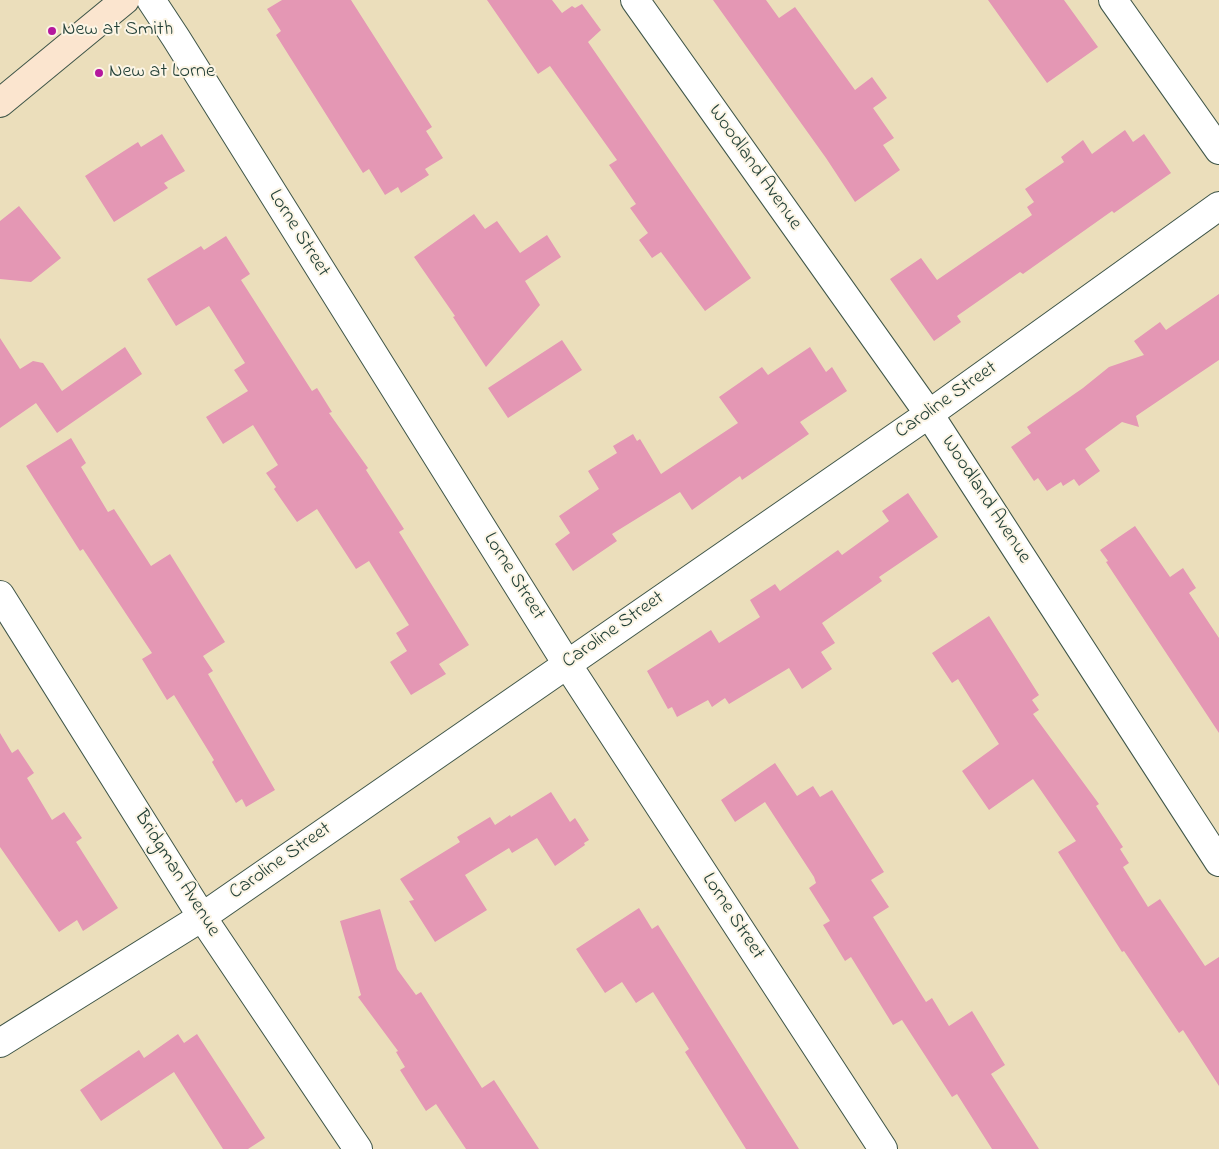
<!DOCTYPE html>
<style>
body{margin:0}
canvas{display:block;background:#ebdebb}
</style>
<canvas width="1219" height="1149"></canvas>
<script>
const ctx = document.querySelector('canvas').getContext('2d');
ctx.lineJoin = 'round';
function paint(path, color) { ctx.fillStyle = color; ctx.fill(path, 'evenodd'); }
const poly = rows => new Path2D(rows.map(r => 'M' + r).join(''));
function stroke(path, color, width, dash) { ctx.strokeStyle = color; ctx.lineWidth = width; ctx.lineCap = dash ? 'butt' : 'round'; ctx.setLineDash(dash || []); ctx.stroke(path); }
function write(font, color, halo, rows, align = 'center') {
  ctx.font = font + ' "Indie Flower",sans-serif'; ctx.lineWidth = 4; ctx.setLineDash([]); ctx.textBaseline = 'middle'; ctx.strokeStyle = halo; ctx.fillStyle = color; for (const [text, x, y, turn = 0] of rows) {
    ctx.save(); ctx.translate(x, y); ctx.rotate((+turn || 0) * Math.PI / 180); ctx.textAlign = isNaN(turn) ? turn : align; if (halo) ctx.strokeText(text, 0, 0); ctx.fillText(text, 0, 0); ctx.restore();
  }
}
const building = poly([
 [282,0,351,0,432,127,426,131,443,158,425,169,429,175,401,193,398,187,385,195,369,169,363,173,276,35,281,31,267,9],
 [487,0,552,0,562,13,572,6,575,8,582,4,601,30,588,42,751,278,705,311,661,252,652,258,639,240,648,233,630,208,636,204,609,165,617,160,550,66,538,74],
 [713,0,766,0,779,18,795,7,855,90,872,77,887,98,873,108,894,138,883,145,900,170,855,202,826,158],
 [988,0,1064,0,1098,47,1047,83],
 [1125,130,1133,142,1144,134,1171,173,1114,213,1112,211,1023,274,1020,272,957,316,961,322,934,341,890,279,921,258,937,280,1032,215,1027,207,1034,202,1025,189,1064,162,1061,157,1083,140,1092,154],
 [162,134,185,171,164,183,168,188,114,222,85,176,138,142,141,147],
 [19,206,61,258,31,282,0,279,0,221],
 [474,214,485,229,497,221,520,253,547,235,561,257,525,281,540,305,486,367,453,317,455,316,414,257],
 [226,236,250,274,241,280,312,391,317,388,332,412,329,413,368,468,366,470,404,529,399,532,469,645,439,664,446,674,411,695,390,662,407,651,396,633,409,625,369,561,356,569,317,509,297,522,274,489,276,487,266,473,278,465,253,425,223,444,206,417,248,391,234,370,245,363,209,306,176,326,147,279,201,246,204,250],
 [1219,294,1219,360,1136,416,1139,427,1122,422,1085,449,1100,471,1079,486,1074,479,1063,486,1061,482,1047,491,1038,478,1034,481,1011,447,1031,433,1027,427,1083,388,1109,367,1144,355,1134,341,1160,322,1166,330],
 [0,338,20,369,33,361,43,363,62,391,125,347,142,374,57,433,36,403,0,428],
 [562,340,582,370,508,418,488,388],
 [810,347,826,372,832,367,847,391,800,422,809,434,742,480,740,476,692,510,680,492,612,534,617,541,573,571,555,544,570,533,559,516,599,489,588,471,617,453,613,446,633,434,637,441,640,439,661,474,738,423,719,397,762,367,768,375],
 [71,438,86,463,81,467,108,512,114,509,151,566,170,554,225,642,203,656,213,671,208,674,275,790,246,807,242,799,236,803,212,762,214,760,174,695,167,700,142,659,152,653,83,549,80,551,26,466],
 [908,493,938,537,879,577,882,581,822,623,835,643,821,652,832,669,802,689,789,668,729,704,725,698,712,707,708,700,677,717,672,707,668,709,647,671,711,630,719,643,760,617,750,600,775,584,780,591,838,550,842,555,889,521,882,511],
 [1135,526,1170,577,1183,568,1196,588,1189,593,1219,638,1219,733,1106,562,1108,561,1100,550],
 [989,616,1039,695,1032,700,1039,710,1033,714,1099,804,1096,806,1123,847,1120,849,1129,863,1123,867,1148,907,1160,899,1205,966,1219,957,1219,1086,1183,1030,1179,1033,1124,951,1122,952,1058,852,1076,841,1033,779,989,810,962,771,999,744,958,679,952,683,932,653],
 [0,733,12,753,18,749,34,773,27,778,52,820,64,812,82,838,76,842,118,908,83,931,77,920,59,932,0,847],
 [775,763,797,796,813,786,820,797,832,790,884,872,871,880,889,907,873,917,926,1002,932,998,949,1026,972,1011,1005,1065,991,1074,1039,1149,992,1149,957,1094,952,1097,902,1020,893,1025,851,957,845,961,823,925,830,921,809,888,816,883,814,877,765,802,735,822,721,800],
 [551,792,570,822,575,818,589,840,584,843,585,845,555,866,537,838,512,853,509,848,465,875,487,910,435,942,409,901,414,900,400,879,460,842,457,837,490,817,495,825,510,815,511,817],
 [639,908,652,929,658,925,799,1149,746,1149,685,1052,689,1049,653,992,636,1003,622,982,605,993,576,949],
 [380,909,397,969,416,995,421,992,482,1088,494,1080,539,1149,466,1149,436,1104,426,1111,400,1070,405,1067,396,1052,398,1051,358,997,361,995,340,921],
 [178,1034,184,1043,197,1034,265,1138,248,1149,223,1149,174,1072,101,1121,80,1090,139,1050,144,1058]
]);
const minor = poly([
 [151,0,176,38,567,664,883,1149],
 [635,0,929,414,1219,862],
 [1113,0,1219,150],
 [0,595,202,917,358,1149],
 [0,1043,202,917,929,414,1219,206]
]);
const secondary = poly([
 [0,103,125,0]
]);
const markers = [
 [52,31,5,"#b5179e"],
 [99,73,5,"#b5179e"]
];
const poiNames = [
 ["New at Smith",62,31],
 ["New at Lorne",109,73]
];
const streetNames = [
 ["Woodland Avenue",754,168,55],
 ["Lorne Street",298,234,58],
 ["Caroline Street",947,401,-35],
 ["Woodland Avenue",985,500,57],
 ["Lorne Street",513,577,58],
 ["Caroline Street",614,631,-35],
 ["Caroline Street",281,862,-35],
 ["Bridgman Avenue",176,874,58],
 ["Lorne Street",732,917,57]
];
paint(building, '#e497b4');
stroke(minor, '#3e5548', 30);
stroke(secondary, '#3e5548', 30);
stroke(minor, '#fff', 28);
stroke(secondary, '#fbe5cf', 28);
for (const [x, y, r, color] of markers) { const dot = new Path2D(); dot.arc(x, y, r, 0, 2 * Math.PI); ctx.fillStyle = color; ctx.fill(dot); stroke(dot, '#fcf5e5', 2); }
write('20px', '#1f3d34', '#fcf5e5', poiNames, 'left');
write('20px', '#1f3d34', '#fcf5e5', streetNames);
</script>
